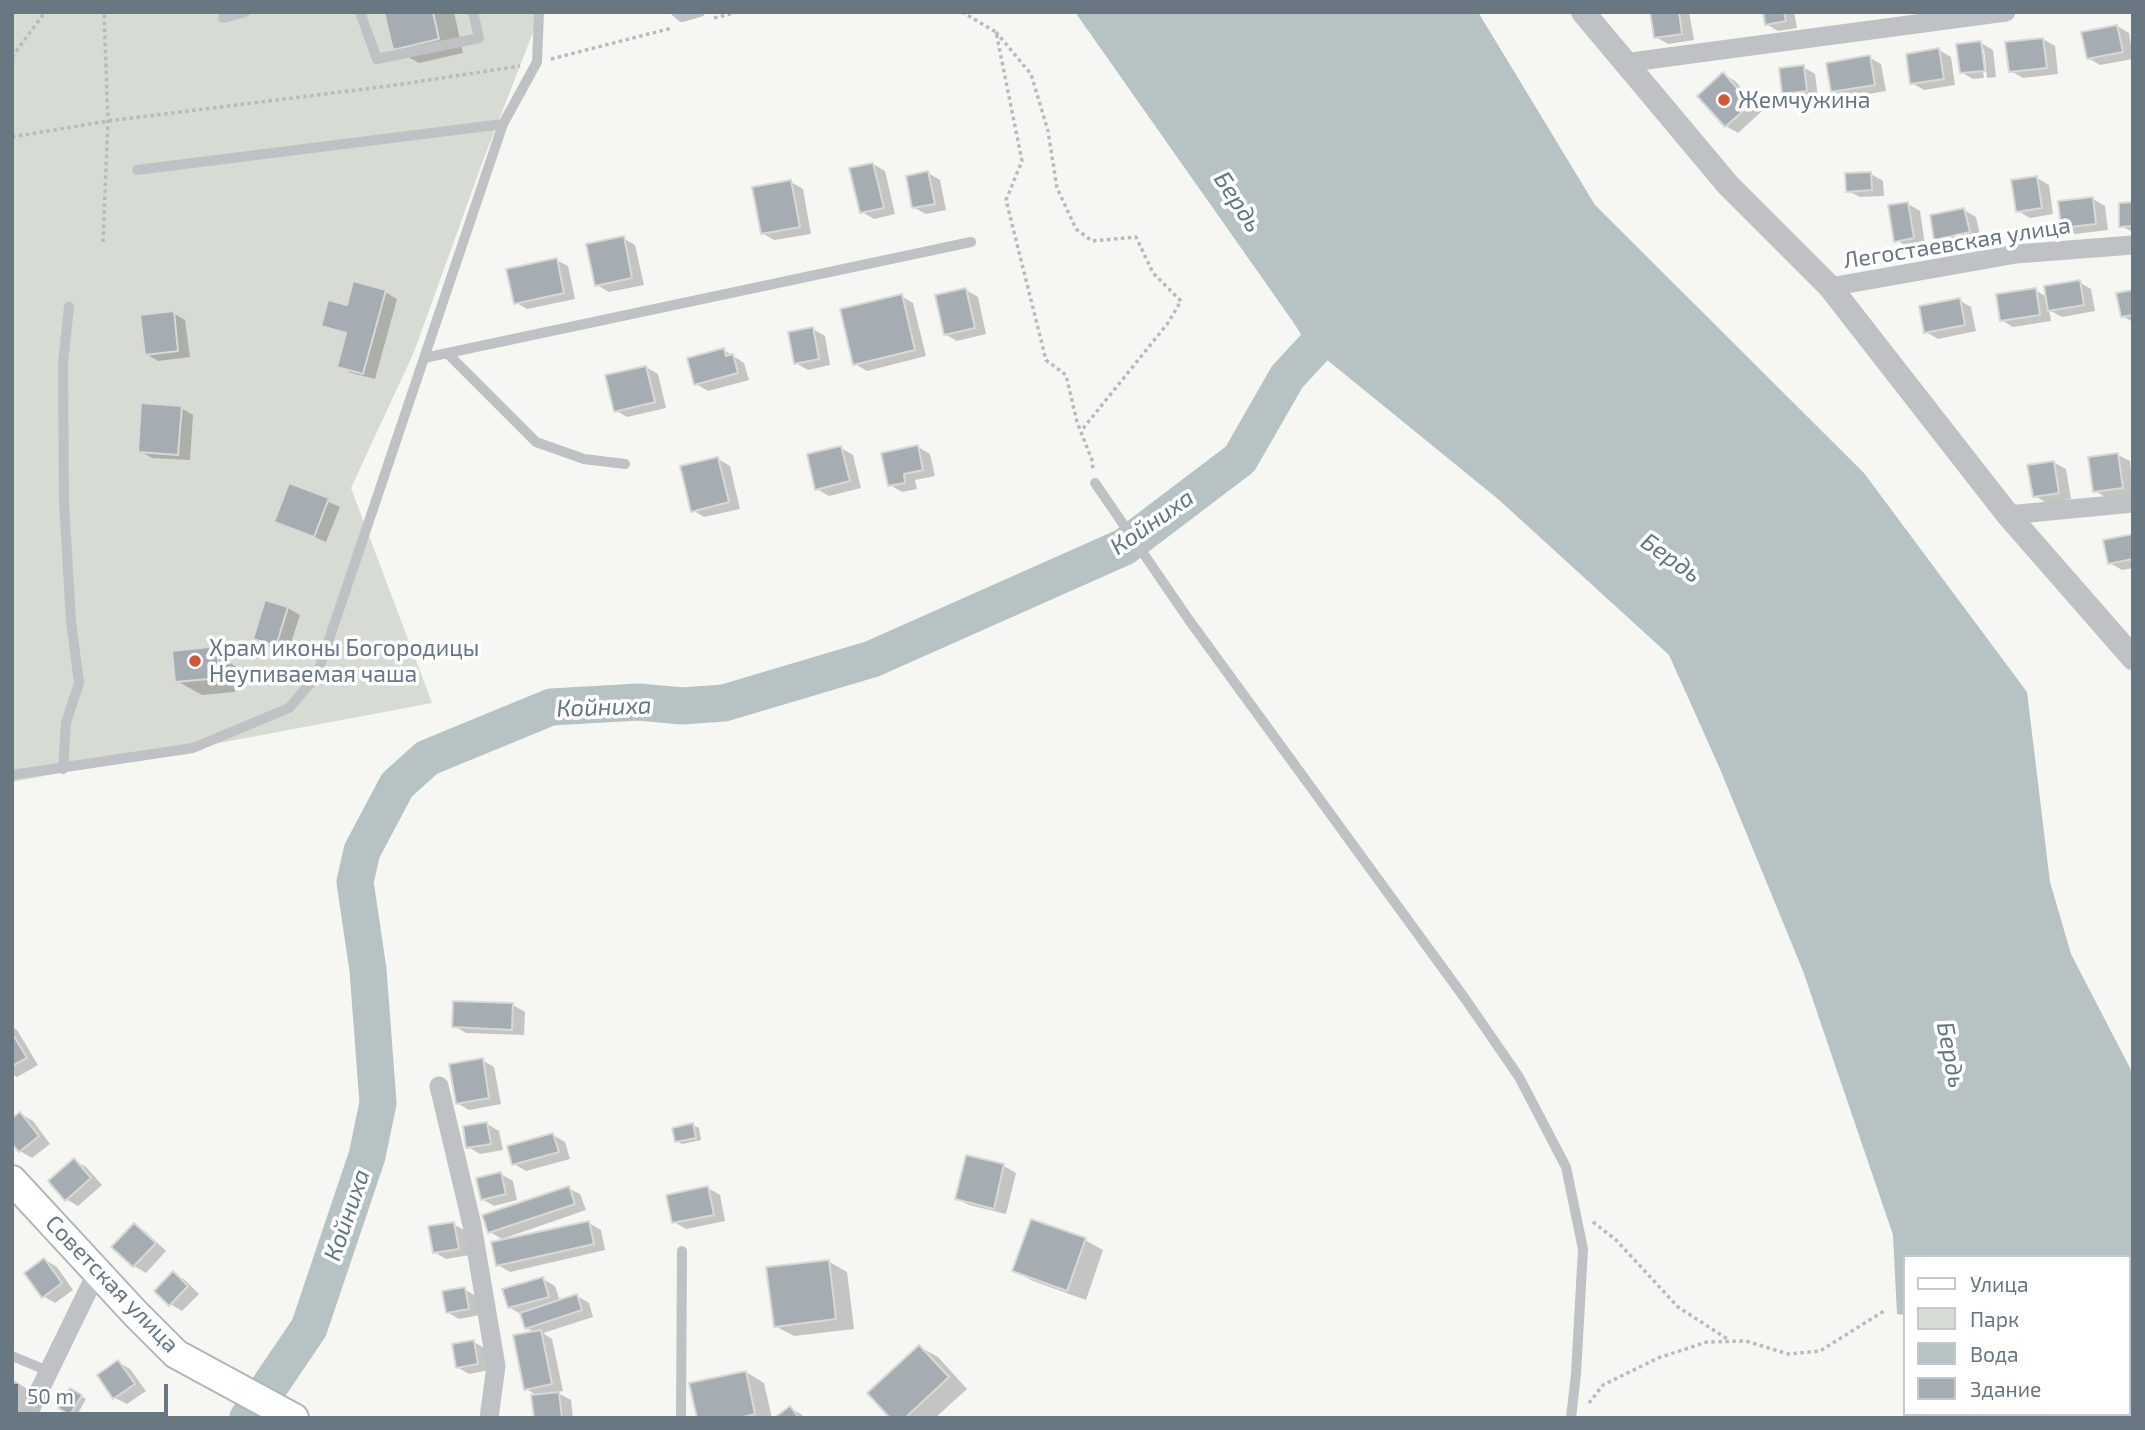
<!DOCTYPE html>
<meta charset="utf-8">
<style>
body{margin:0}
#map{position:relative;width:2145px;height:1430px;overflow:hidden;background:#f6f6f3;font-family:"Exo 2",sans-serif}
canvas{display:block}
.frame{position:absolute;inset:0;border:14px solid #687781;pointer-events:none}
.legend{position:absolute;left:1903px;top:1255px;width:228px;height:161px;box-sizing:border-box;background:#fff;border:2px solid #c3c9cd;margin:0;padding:9px 12px;list-style:none;font-size:21px;color:#687781}
.legend li{display:flex;align-items:center;gap:14px;height:35px}
.legend b{width:35px;border:2px solid #c3c9cd}
.scale{position:absolute;left:14px;top:1384px;width:154px;height:32px;box-sizing:border-box;border:4px solid #687781;border-top:0;padding-left:9px;font-size:21px;line-height:24px;white-space:nowrap;color:#687781;-webkit-text-stroke:5px #fff;paint-order:stroke}
</style>
<div id="map">
<canvas width="2145" height="1430"></canvas>
<div class="frame"></div>
<ul class="legend">
<li><b style="height:9px;background:#fff"></b>Улица</li>
<li><b style="height:19px;background:#d6dbd3"></b>Парк</li>
<li><b style="height:19px;background:#b7c2c5"></b>Вода</li>
<li><b style="height:19px;background:#a6adb2"></b>Здание</li>
</ul>
<div class="scale">50 m</div>
</div>
<script>
const ctx = document.querySelector('canvas').getContext('2d');
ctx.lineJoin = 'round';
function paint(path, color) { ctx.fillStyle = color; ctx.fill(path, 'evenodd'); }
const poly = rows => new Path2D(rows.map(r => 'M' + r).join(''));
function stroke(path, color, width, dash) { ctx.strokeStyle = color; ctx.lineWidth = width; ctx.lineCap = dash ? 'butt' : 'round'; ctx.setLineDash(dash || []); ctx.stroke(path); }
function write(font, color, halo, rows, align = 'center') {
  ctx.font = font + ' "Exo 2",sans-serif'; ctx.lineWidth = 7; ctx.setLineDash([]); ctx.textBaseline = 'middle'; ctx.strokeStyle = halo; ctx.fillStyle = color; for (const [text, x, y, turn = 0] of rows) {
    ctx.save(); ctx.translate(x, y); ctx.rotate((+turn || 0) * Math.PI / 180); ctx.textAlign = isNaN(turn) ? turn : align; if (halo) ctx.strokeText(text, 0, 0); ctx.fillText(text, 0, 0); ctx.restore();
  }
}
const green = poly([
 [12,12,541,12,484,158,414,352,351,488,432,703,12,782]
]);
const water = poly([
 [1075,12,1478,12,1595,205,1864,473,2027,692,2050,882,2071,954,2130,1068,2133,1080,2133,1418,2019,1418,2017,1414,2129,1414,2129,1257,1905,1257,1905,1315,1897,1314,1893,1235,1803,971,1720,769,1669,655,1498,499,1310,346]
]);
const shadow = poly([
 [386,12,454,12,463,53,419,63,394,49],
 [1652,12,1689,12,1694,40,1668,44,1656,37],
 [1765,12,1794,12,1797,28,1778,31,1766,24],
 [2117,26,2129,33,2133,59,2100,65,2088,58],
 [2043,39,2055,46,2058,74,2023,78,2011,71],
 [1981,43,1993,50,1996,77,1987,78,1984,49,1980,49,1984,78,1973,79,1961,72],
 [1939,50,1951,57,1955,85,1924,90,1912,83],
 [1869,57,1881,64,1886,91,1845,98,1833,91],
 [1803,67,1815,74,1818,97,1795,99,1783,92],
 [1723,74,1735,81,1762,111,1738,133,1726,126],
 [873,164,885,171,895,214,874,219,862,212],
 [928,173,940,180,946,210,926,214,913,207],
 [1871,174,1883,181,1884,196,1860,197,1848,191],
 [2037,178,2049,185,2053,214,2030,218,2018,211],
 [791,182,803,189,811,234,774,240,762,233],
 [2093,199,2105,206,2108,230,2075,234,2062,227],
 [1908,204,1920,211,1925,245,1908,247,1896,240],
 [2133,204,2133,232,2121,226],
 [1964,210,1976,217,1981,239,1948,245,1936,239],
 [623,238,635,245,644,285,609,292,597,285],
 [556,260,568,266,575,299,527,309,515,302],
 [2079,282,2091,289,2095,311,2062,317,2049,310,2051,321,2013,327,2001,320,2035,290,2047,297],
 [966,290,978,297,986,334,957,341,945,334],
 [2133,291,2133,322,2122,316],
 [385,292,397,299,375,379,351,373,339,366,347,335,323,325,348,307],
 [901,296,913,303,926,356,867,371,855,364],
 [1959,300,1971,307,1976,331,1938,339,1926,332],
 [173,313,185,320,190,357,158,361,146,354],
 [813,329,825,336,830,365,808,370,796,363],
 [724,350,744,363,749,380,708,391,696,384],
 [646,367,658,374,666,408,627,417,615,410],
 [181,408,193,415,190,460,152,458,140,451],
 [918,447,930,454,935,476,915,480,917,489,902,492,890,485],
 [841,448,853,455,861,488,829,496,817,489],
 [2118,455,2130,461,2133,495,2107,498,2095,491],
 [718,459,730,466,740,509,704,517,692,510],
 [2053,462,2066,469,2071,499,2047,503,2035,496],
 [290,485,340,507,326,542,277,521],
 [2133,536,2133,568,2122,570,2110,563],
 [266,602,288,608,300,615,288,652,267,645,255,638],
 [208,649,241,670,243,683,234,692,202,695,177,681],
 [513,1005,525,1012,524,1035,466,1033,454,1026],
 [12,1027,17,1030,38,1065,17,1077,12,1074],
 [482,1060,494,1067,501,1104,469,1110,457,1103],
 [21,1114,33,1121,50,1144,32,1158,20,1151],
 [487,1124,499,1131,503,1150,480,1154,468,1147],
 [693,1125,699,1128,701,1140,682,1144,677,1141],
 [553,1135,565,1142,570,1159,526,1171,514,1164],
 [967,1157,1004,1166,1016,1173,1006,1214,969,1205,957,1199],
 [74,1160,86,1167,102,1185,78,1206,66,1199],
 [501,1174,513,1181,517,1200,494,1206,482,1199],
 [568,1188,580,1194,586,1210,502,1239,490,1232],
 [708,1188,720,1195,725,1221,686,1229,674,1222],
 [589,1223,601,1230,605,1250,510,1272,498,1265],
 [453,1224,466,1231,470,1255,446,1259,434,1252],
 [134,1225,146,1232,166,1251,146,1273,134,1266,114,1247],
 [1085,1240,1103,1250,1086,1300,1033,1281,1014,1271],
 [45,1260,57,1267,73,1290,55,1303,43,1296],
 [828,1261,847,1272,854,1329,794,1336,775,1326],
 [173,1273,185,1280,199,1294,182,1311,170,1304],
 [543,1279,555,1286,560,1301,577,1296,589,1303,593,1317,543,1333,552,1339,563,1391,556,1392,571,1400,573,1418,536,1418,538,1396,525,1388,535,1333,527,1328,522,1315,509,1307],
 [464,1289,476,1296,480,1315,459,1319,447,1312],
 [474,1342,486,1349,490,1370,469,1374,457,1367],
 [920,1347,938,1357,967,1389,935,1418,892,1418],
 [118,1362,130,1369,146,1391,127,1404,115,1398],
 [746,1372,764,1383,772,1418,698,1418],
 [12,1379,36,1395,17,1418,12,1415],
 [70,1390,86,1399,76,1417,60,1408],
 [790,1408,802,1415,804,1418,777,1418]
]);
const river = poly([
 [248,1418,309,1328,367,1156,378,1103,368,970,355,882,362,851,397,785,427,758,551,707,639,702,682,706,724,703,872,659,1124,547,1240,459,1287,377,1324,337,1306,307]
]);
const building = poly([
 [384,12,433,12,439,39,393,50,384,12],
 [1650,12,1679,12,1682,34,1654,38,1650,12],
 [1763,12,1784,12,1786,21,1765,25,1763,12],
 [2117,25,2123,52,2087,59,2081,32,2117,25],
 [2043,38,2047,68,2009,72,2005,42,2043,38],
 [1981,41,1985,71,1960,73,1956,44,1981,41],
 [1939,48,1944,79,1910,84,1906,54,1939,48],
 [1870,55,1875,85,1831,92,1826,63,1870,55],
 [1804,65,1807,91,1782,94,1779,68,1804,65],
 [1723,72,1751,104,1725,127,1697,96,1723,72],
 [873,163,884,208,860,213,849,168,873,163],
 [928,171,935,204,912,208,906,176,928,171],
 [1871,172,1872,190,1846,192,1845,173,1871,172],
 [2037,176,2042,208,2016,212,2011,180,2037,176],
 [791,180,800,227,761,234,752,187,791,180],
 [2093,197,2096,224,2061,228,2058,201,2093,197],
 [1908,202,1914,238,1894,242,1888,205,1908,202],
 [2133,202,2133,226,2119,227,2119,203,2133,202],
 [1964,208,1970,232,1934,240,1930,215,1964,208],
 [624,236,632,278,595,286,586,244,624,236],
 [557,258,564,293,514,304,506,269,557,258],
 [2080,280,2084,305,2048,311,2044,286,2080,280],
 [353,281,386,290,363,374,337,367,346,333,321,326,328,300,347,305,353,281],
 [966,288,975,328,944,335,935,295,966,288],
 [2036,288,2040,315,2000,321,1996,294,2036,288],
 [2133,290,2133,315,2121,317,2116,293,2133,290],
 [902,294,915,350,853,365,840,309,902,294],
 [1960,298,1965,325,1924,333,1919,306,1960,298],
 [174,311,178,351,145,355,140,315,174,311],
 [813,327,819,359,794,364,788,332,813,327],
 [724,348,726,356,733,354,738,373,694,385,687,358,724,348],
 [646,366,655,402,614,412,605,375,646,366],
 [141,403,182,406,178,455,138,452,141,403],
 [918,445,923,470,904,474,905,483,888,486,881,453,918,445],
 [841,446,850,481,815,490,807,454,841,446],
 [2118,453,2123,488,2093,492,2088,457,2118,453],
 [718,457,729,502,691,512,680,466,718,457],
 [2054,461,2059,493,2033,497,2027,465,2054,461],
 [289,483,329,498,314,537,274,522,289,483],
 [2133,534,2133,559,2108,564,2103,540,2133,534],
 [265,600,288,607,276,646,253,639,265,600],
 [209,647,217,654,219,668,209,679,175,682,172,651,209,647],
 [453,1001,513,1003,512,1030,452,1027,453,1001],
 [12,1033,27,1058,12,1066,12,1033],
 [483,1058,489,1098,456,1104,449,1064,483,1058],
 [20,1112,39,1136,19,1152,12,1144,12,1118,20,1112],
 [487,1122,491,1144,466,1148,463,1126,487,1122],
 [693,1123,696,1138,675,1142,672,1128,693,1123],
 [553,1133,559,1152,512,1165,507,1146,553,1133],
 [966,1155,1004,1164,994,1209,955,1199,966,1155],
 [74,1158,91,1178,65,1201,48,1181,74,1158],
 [501,1172,506,1194,481,1200,476,1178,501,1172],
 [569,1186,575,1204,488,1233,482,1215,569,1186],
 [708,1186,714,1215,672,1223,666,1195,708,1186],
 [1031,1219,1086,1238,1067,1291,1012,1271,1031,1219],
 [589,1221,594,1244,496,1266,491,1242,589,1221],
 [454,1222,459,1249,433,1253,428,1226,454,1222],
 [134,1223,156,1243,133,1267,111,1247,134,1223],
 [44,1258,62,1283,42,1298,24,1273,44,1258],
 [829,1260,836,1319,774,1327,766,1267,829,1260],
 [173,1271,188,1286,169,1306,154,1291,173,1271],
 [543,1277,549,1297,508,1308,502,1289,543,1277],
 [465,1287,469,1309,446,1313,442,1291,465,1287],
 [577,1294,582,1310,525,1329,520,1313,577,1294],
 [541,1330,552,1384,524,1390,513,1335,541,1330],
 [474,1340,478,1364,456,1368,452,1344,474,1340],
 [919,1345,949,1377,905,1418,890,1418,867,1393,919,1345],
 [118,1360,135,1384,113,1399,97,1375,118,1360],
 [746,1371,755,1414,739,1418,697,1418,689,1383,746,1371],
 [70,1388,82,1395,70,1415,58,1408,70,1388],
 [559,1392,562,1418,534,1418,531,1395,559,1392],
 [790,1406,799,1418,774,1418,790,1406]
]);
const path = poly([
 [962,12,996,32,1022,161,1006,200,1046,360,1066,375,1077,422,1092,460,1093,470],
 [714,18,738,12],
 [996,32,1031,74,1048,131,1057,188,1076,229,1092,241,1136,237,1153,273,1181,301,1168,323,1081,431],
 [12,57,45,12],
 [551,59,672,28],
 [12,137,108,121,389,86,520,66],
 [103,242,108,121,104,12],
 [1593,1222,1616,1240,1678,1307,1729,1340],
 [1589,1403,1603,1385,1658,1358,1707,1342,1746,1341,1788,1354,1820,1351,1884,1311]
]);
const service = poly([
 [360,12,377,59,479,38,473,12],
 [676,12,682,17,700,12],
 [223,18,245,12],
 [137,170,503,124],
 [447,353,536,442,584,459,625,464],
 [424,358,971,242],
 [1095,483,1189,620,1466,1000,1519,1077,1566,1167,1583,1249,1576,1374,1571,1418],
 [63,769,66,723,79,683,71,621,64,502,63,363,69,307],
 [12,775,193,748,289,708,317,675,503,124,537,62,539,12],
 [12,1356,48,1371],
 [681,1418,682,1251]
]);
const minor = poly([
 [1624,63,2006,12],
 [1830,287,2016,254,2133,245],
 [2008,515,2133,503],
 [439,1086,472,1225,496,1366,489,1418],
 [26,1418,97,1272]
]);
const tertiary = poly([
 [1583,12,1728,185,1830,287,2008,515,2133,658]
]);
const secondary = poly([
 [12,1180,135,1313,176,1354,294,1418]
]);
const markers = [
 [1724,100,7,"#d35736"],
 [195,661,7,"#d35736"]
];
const poiNames = [
 ["Жемчужина",1738,100],
 ["Храм иконы Богородицы",209,648],
 ["Неупиваемая чаша",209,674]
];
const streetNames = [
 ["Легостаевская улица",1957,243,-9],
 ["Советская улица",112,1284,46]
];
const waterNames = [
 ["Бердь",1238,202,57],
 ["Койниха",1152,522,-35],
 ["Бердь",1671,558,35],
 ["Койниха",604,707,-2],
 ["Бердь",1951,1055,79],
 ["Койниха",347,1215,-71]
];
paint(green, '#d6dbd3');
paint(water, '#b7c2c5');
paint(shadow, '#0003');
stroke(river, '#b7c2c5', 37);
paint(building, '#a6adb2');
stroke(building, '#d8d8d6', 2);
stroke(secondary, '#b0b6b9', 32);
stroke(path, '#b8bbbd', 3.5, [3.5, 3.5]);
stroke(service, '#bec2c5', 10);
stroke(minor, '#bec2c5', 19);
stroke(tertiary, '#bec2c5', 24);
stroke(secondary, '#fff', 28);
for (const [x, y, r, color] of markers) { const dot = new Path2D(); dot.arc(x, y, r, 0, 2 * Math.PI); ctx.fillStyle = color; ctx.fill(dot); stroke(dot, '#fff', 2.5); }
write('23px', '#687781', '#fff', poiNames, 'left');
write('23px', '#687781', '#fff', streetNames);
write('italic 24px', '#63777e', '#fff', waterNames);
</script>
